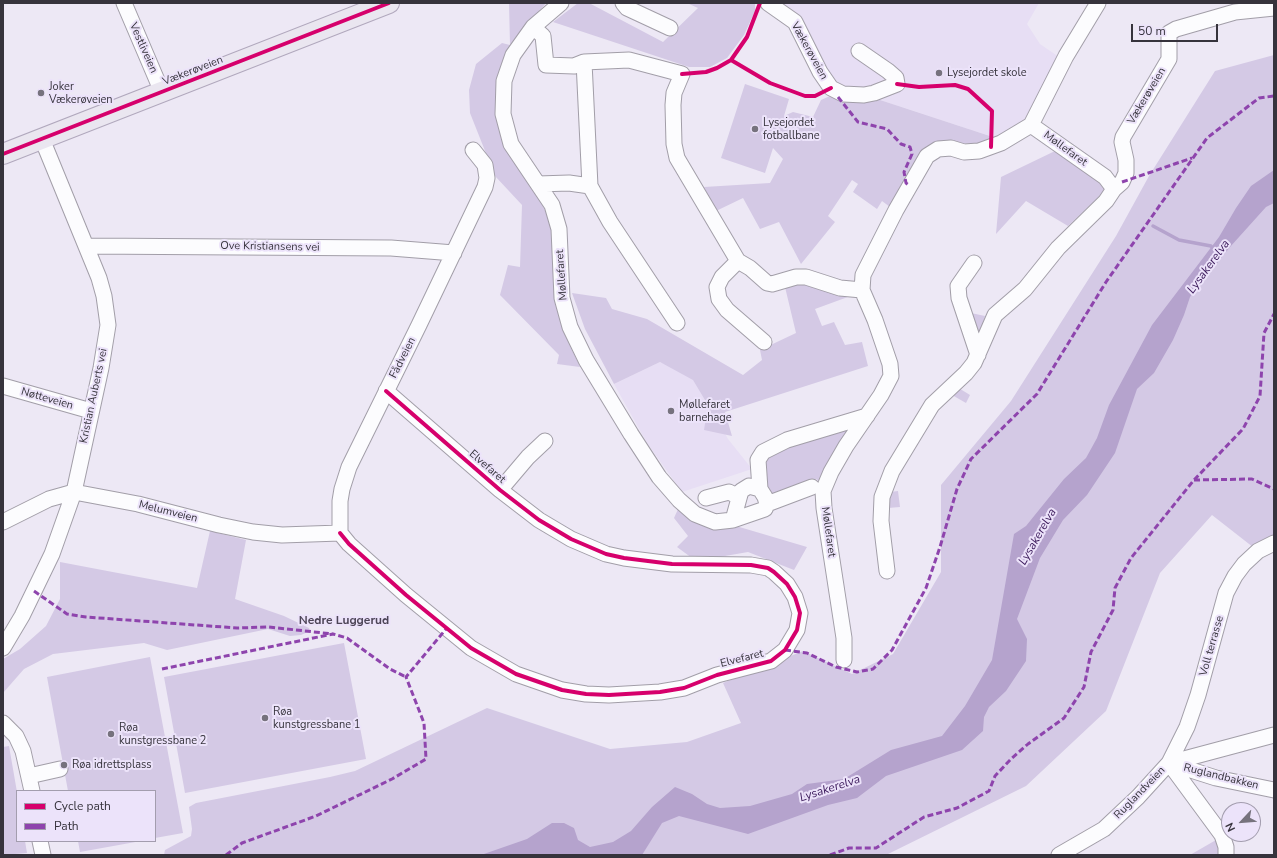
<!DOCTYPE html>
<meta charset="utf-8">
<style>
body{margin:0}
#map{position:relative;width:1277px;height:858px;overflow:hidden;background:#ede8f5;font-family:"Nunito Sans",sans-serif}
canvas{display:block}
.frame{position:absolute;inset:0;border:4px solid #36333c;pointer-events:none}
.legend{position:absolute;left:16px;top:790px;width:140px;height:52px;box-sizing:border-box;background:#ece3fa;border:1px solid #a39dae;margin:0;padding:5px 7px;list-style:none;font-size:12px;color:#36333c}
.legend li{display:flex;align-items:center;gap:8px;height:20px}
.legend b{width:20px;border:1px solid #a39dae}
.north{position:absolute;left:1221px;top:802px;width:40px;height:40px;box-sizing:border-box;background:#ece3fa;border:1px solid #a39dae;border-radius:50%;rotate:244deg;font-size:11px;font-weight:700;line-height:16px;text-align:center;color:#36333c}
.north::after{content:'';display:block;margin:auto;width:14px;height:18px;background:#76727d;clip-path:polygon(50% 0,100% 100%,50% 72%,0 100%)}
.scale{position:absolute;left:1131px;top:24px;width:87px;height:18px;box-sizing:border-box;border:2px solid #36333c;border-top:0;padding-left:5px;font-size:12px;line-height:14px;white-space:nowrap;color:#36333c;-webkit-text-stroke:3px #ece3fa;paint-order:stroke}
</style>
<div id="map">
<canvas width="1277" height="858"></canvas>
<div class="frame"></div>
<ul class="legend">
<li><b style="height:5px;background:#d6006c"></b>Cycle path</li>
<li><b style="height:5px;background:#8e44ad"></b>Path</li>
</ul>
<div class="north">N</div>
<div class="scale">50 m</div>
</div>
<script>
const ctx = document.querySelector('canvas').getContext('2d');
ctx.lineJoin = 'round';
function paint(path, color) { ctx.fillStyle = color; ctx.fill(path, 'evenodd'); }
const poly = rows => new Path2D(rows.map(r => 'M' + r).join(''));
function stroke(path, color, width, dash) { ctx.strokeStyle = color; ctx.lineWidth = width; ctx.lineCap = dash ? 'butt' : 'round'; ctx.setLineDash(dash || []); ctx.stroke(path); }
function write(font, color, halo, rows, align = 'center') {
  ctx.font = font + ' "Nunito Sans",sans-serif'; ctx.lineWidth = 4; ctx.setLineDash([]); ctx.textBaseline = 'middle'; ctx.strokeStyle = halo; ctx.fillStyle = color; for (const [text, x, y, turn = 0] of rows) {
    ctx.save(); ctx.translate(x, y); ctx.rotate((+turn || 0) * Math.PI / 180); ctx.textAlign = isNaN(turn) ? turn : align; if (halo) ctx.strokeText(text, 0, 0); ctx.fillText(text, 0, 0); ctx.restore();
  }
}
const built = poly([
 [776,3,1039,3,1027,24,1040,44,1059,57,1024,123,999,139,874,98,839,96],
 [660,362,694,376,728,439,752,469,682,492,647,443,614,384]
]);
const green = poly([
 [509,3,546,3,510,45,498,81,497,117,539,197,551,224,555,303,565,335,580,367,557,364,559,355,500,295,508,265,520,267,522,205,495,176,470,113,469,90,476,64,502,43,510,45],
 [578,3,589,3,663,42,698,8,687,3,755,3,755,11,744,35,727,58,710,67,689,67,553,22],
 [1274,55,1274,544,1258,551,1212,515,1160,573,1106,711,1026,786,886,855,164,855,165,850,191,836,192,829,189,807,196,803,330,777,355,771,487,708,610,749,687,742,741,723,723,683,803,651,852,674,893,654,941,572,941,485,1011,401,1116,236,1149,176,1215,71],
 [745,84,789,99,784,116,793,112,813,117,821,100,830,96,874,98,999,139,981,144,934,142,890,207,882,201,877,209,853,192,858,184,852,180,828,216,835,222,801,264,779,222,760,229,743,198,716,211,704,187,770,183,783,159,773,148,765,173,721,158],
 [1055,151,1108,188,1068,226,1026,201,996,234,1001,177],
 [809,283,856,294,815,309,822,326,834,322,845,345,862,342,868,366,725,412,732,436,704,430,708,405,693,380,660,362,614,384,585,329,572,293,606,298,612,309,647,319,743,375,762,360,760,350,796,333,785,287],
 [971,313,985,316,981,331,974,329],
 [957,387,970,395,966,403,952,395],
 [852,427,822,483,816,479,770,497,763,464,766,456,785,445],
 [898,491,900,507,888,508,890,492],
 [679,507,736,526,807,547,794,570,748,552,696,561,677,547,688,536,674,518],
 [210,531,246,540,235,599,284,616,309,628,310,631,301,635,290,636,268,629,167,650,144,643,53,654,24,669,3,693,3,659,20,649,46,626,60,599,60,562,197,588],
 [344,643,366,759,185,793,164,677],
 [150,657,183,833,155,838,155,791,68,791,47,677],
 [9,746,17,792,17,841,25,841,27,853,3,855,3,747],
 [1216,840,1220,855,1190,855],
 [78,841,141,841,80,852]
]);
const water = poly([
 [1274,170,1274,203,1266,207,1230,247,1190,297,1184,315,1173,340,1154,373,1137,389,1115,453,1087,495,1063,520,1040,558,1017,619,1027,639,1026,661,1006,691,989,707,984,717,983,731,962,750,886,776,857,798,828,805,748,834,679,816,662,823,642,855,481,855,527,839,552,823,564,823,574,828,578,840,590,847,613,842,631,831,652,807,675,787,692,794,707,804,720,808,750,806,792,794,807,784,844,779,891,750,942,736,965,706,992,660,1014,534,1026,526,1064,479,1086,458,1097,438,1109,405,1152,325,1219,237,1236,208,1251,186]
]);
const stream = poly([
 [1153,226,1179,240,1211,246,1214,250]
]);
const minor = poly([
 [124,3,162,92],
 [561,3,533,27,513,55,504,81,503,114,511,144,552,205,559,229,562,298,570,327,586,360,631,434,659,477,679,500,695,514,715,522,733,520,765,509,767,504,765,497,760,489,749,486,741,491,733,520],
 [623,3,627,8,670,28],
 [768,3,795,22,820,72,831,88,843,94,864,95,874,93,897,84,896,78,888,71,859,51],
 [533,27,543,36,546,65,574,66,584,62,629,60,682,74,674,93,673,105,674,144,677,158,738,261,750,268,767,283,772,284,796,277,806,277,840,288,862,290],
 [584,62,590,186,610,222,677,323],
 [1031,125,1066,56,1098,3],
 [538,184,569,183,590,186],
 [1114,189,1122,182,1126,173,1126,160,1122,142,1123,137,1169,59,1169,33,1176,29,1235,12,1274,8],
 [86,246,391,248,454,253],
 [738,261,722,277,717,287,719,299,727,310,764,342],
 [974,263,958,286,959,298,978,355],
 [3,386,91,411],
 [760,489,758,460,763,452,787,440,867,416],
 [500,490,528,457,545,441],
 [706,498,729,492,739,497],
 [767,504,812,487],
 [3,522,49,499,74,492,138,504,219,525,253,532,282,535,340,533],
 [340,533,349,544,406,595,471,648,516,674,562,690,586,694,609,695,660,692,684,688,717,675,771,661,785,650,797,630,800,613,795,597,787,584,774,572,768,568,751,565,672,564,624,558,606,554,571,539,539,520,500,490,386,391],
 [340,533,340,501,342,489,349,467,419,325,485,187,487,178,485,165,473,150],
 [3,648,22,616,52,554,74,492,101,368,108,325,104,296,99,278,42,139],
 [844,660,844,638,824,508,823,491,831,472,846,446,881,395,891,376,890,364,875,320,862,290,863,275,896,210,927,156,938,149,951,148,964,152,979,151,1001,143,1031,125,1105,177,1114,189,1106,201,1058,248,1025,289,995,315,974,363,966,373,932,405,892,471,882,497,881,521,887,571],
 [3,723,16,736,23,751,32,791],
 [1169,763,1187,727,1198,695,1226,593,1235,576,1244,564,1258,551,1274,543],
 [1169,763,1222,835,1226,847,1226,855],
 [1169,763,1216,778,1274,790],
 [29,776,60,769],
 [40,841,43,855],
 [1059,855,1104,829,1138,797,1169,763,1274,735]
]);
const major = poly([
 [3,154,389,3]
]);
const quiet = poly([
 [838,97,858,122,887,129,901,144,910,147,912,154,904,172,906,183,910,186],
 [1122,182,1192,158],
 [1194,480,1252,479,1274,489],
 [34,591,67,614,86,617,237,628,269,627,333,634],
 [785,650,807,653,836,667,857,672,873,669,892,650,926,588,940,547,957,489,971,459,1037,394,1106,282,1207,138,1259,98,1274,96],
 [162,669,333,634,347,638,390,669,406,677],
 [226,855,242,843,316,816,392,779,426,759,424,723,406,677,446,629],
 [830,855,849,848,876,848,924,817,957,808,989,791,995,776,1011,759,1028,744,1064,718,1084,687,1091,652,1113,610,1115,588,1131,558,1194,480,1243,429,1260,396,1264,333,1274,314]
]);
const cycleway = poly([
 [731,60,770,83,805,96,815,96,831,88],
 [682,74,706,72,717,68,731,60,747,37,760,3],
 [897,84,919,87,955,85,968,89,992,111,991,147],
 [3,154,389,3],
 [340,533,349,544,406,595,471,648,516,674,562,690,586,694,609,695,660,692,684,688,717,675,771,661,785,650,797,630,800,613,795,597,787,584,774,572,768,568,751,565,672,564,624,558,606,554,571,539,539,520,500,490,386,391]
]);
const markers = [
 [939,73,4,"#76727d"],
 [41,93,4,"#76727d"],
 [755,129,4,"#76727d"],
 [671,411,4,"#76727d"],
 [265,718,4,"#76727d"],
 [111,734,4,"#76727d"],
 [64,765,4,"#76727d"]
];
const streetNames = [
 ["Vestliveien",143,48,66],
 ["Vækerøveien",809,51,61],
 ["Vækerøveien",193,71,-21],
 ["Vækerøveien",1147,96,-59],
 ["Møllefaret",1065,149,36],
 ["Ove Kristiansens vei",270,247,1],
 ["Møllefaret",562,275,-94],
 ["Fådveien",403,358,-63],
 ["Kristian Auberts vei",94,396,-78],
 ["Nøtteveien",47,399,16],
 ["Elvefaret",487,467,41],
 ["Melumveien",168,512,14],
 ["Møllefaret",828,532,82],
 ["Voll terrasse",1212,646,-74],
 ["Elvefaret",742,659,-14],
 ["Ruglandbakken",1221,777,14],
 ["Ruglandveien",1140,793,-46]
];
const poiNames = [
 ["Lysejordet skole",947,73],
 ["Joker",49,87],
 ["Vækerøveien",49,100],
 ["Lysejordet",763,123],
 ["fotballbane",763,136],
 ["Møllefaret",679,405],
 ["barnehage",679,418],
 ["Røa",273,712],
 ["kunstgressbane 1",273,725],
 ["Røa",119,728],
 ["kunstgressbane 2",119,741],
 ["Røa idrettsplass",72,765]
];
const waterNames = [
 ["Lysakerelva",1209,267,-54],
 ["Lysakerelva",1038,537,-60],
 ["Lysakerelva",830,789,-18]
];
const neighbourhoodNames = [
 ["Nedre Luggerud",344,621]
];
paint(built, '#e7def4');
paint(green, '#d4c9e5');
paint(water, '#b5a3cd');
stroke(stream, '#b5a3cd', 3.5);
stroke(minor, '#a29ea8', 17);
stroke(major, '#b1a8bd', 22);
stroke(minor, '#fcfcfe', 15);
stroke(major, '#eae6f0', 20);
stroke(quiet, '#8e44ad', 3, [6, 3]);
stroke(cycleway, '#d6006c', 4);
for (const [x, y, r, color] of markers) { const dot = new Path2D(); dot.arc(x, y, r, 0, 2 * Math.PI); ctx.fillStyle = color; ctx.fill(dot); stroke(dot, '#ece3fa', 1.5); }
write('11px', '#36333c', '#ece3fa', streetNames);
write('11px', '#36333c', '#ece3fa', poiNames, 'left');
write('italic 12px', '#391759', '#ece3fa', waterNames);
write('bold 12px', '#4d4557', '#ece3fa', neighbourhoodNames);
</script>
